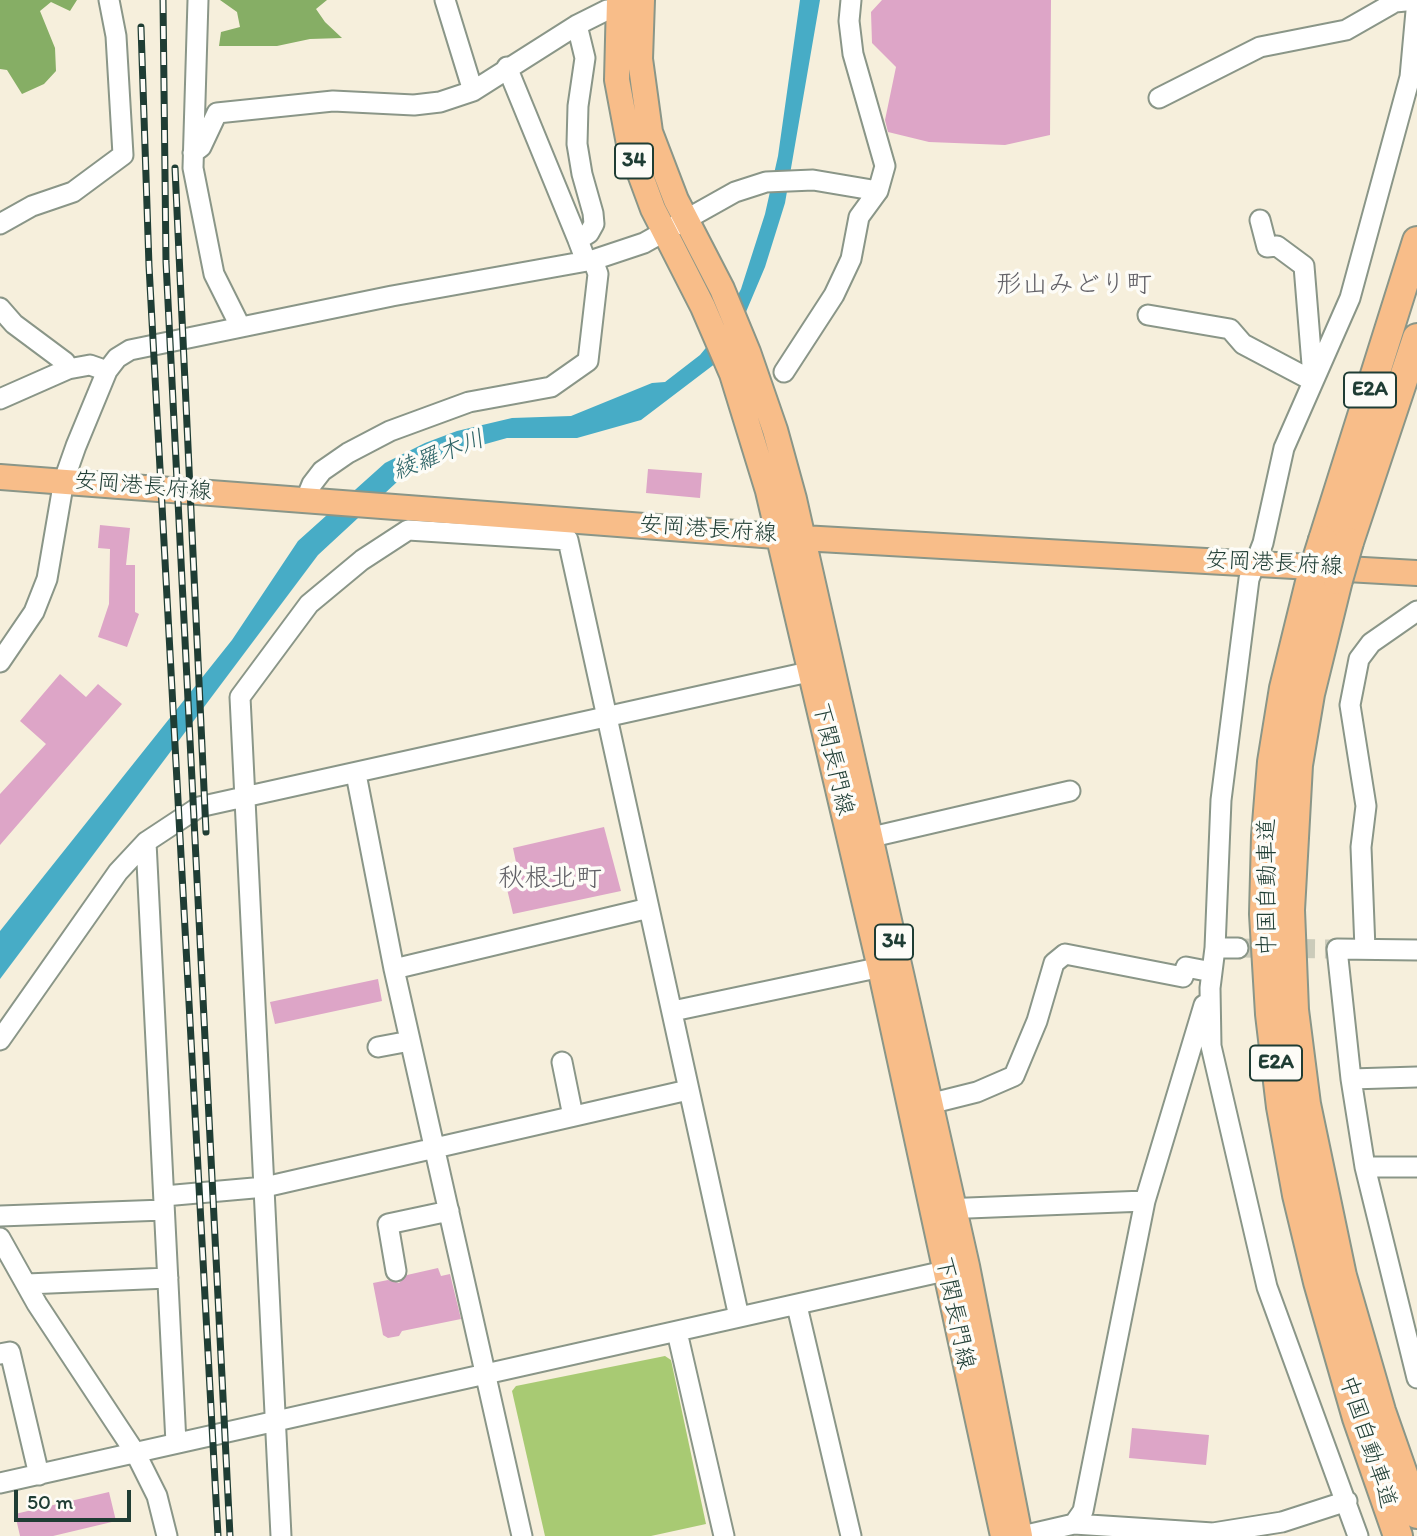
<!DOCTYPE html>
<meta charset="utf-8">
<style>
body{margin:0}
#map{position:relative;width:1417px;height:1536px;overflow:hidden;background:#f6efdc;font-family:Itim,sans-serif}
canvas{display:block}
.scale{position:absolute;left:14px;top:1490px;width:117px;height:32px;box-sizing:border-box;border:4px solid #1f3d34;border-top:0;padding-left:9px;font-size:21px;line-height:24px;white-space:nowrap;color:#1f3d34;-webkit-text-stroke:5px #fdfcf7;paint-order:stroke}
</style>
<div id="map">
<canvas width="1417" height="1536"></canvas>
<div class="scale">50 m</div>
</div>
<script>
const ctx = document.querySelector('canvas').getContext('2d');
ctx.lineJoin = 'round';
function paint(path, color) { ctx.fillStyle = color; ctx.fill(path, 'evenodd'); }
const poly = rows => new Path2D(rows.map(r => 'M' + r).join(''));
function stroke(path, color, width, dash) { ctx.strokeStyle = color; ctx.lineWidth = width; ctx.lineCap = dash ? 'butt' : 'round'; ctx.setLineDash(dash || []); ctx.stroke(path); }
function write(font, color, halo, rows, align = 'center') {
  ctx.font = font + ' Itim,"Klee One",sans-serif'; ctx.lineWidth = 7; ctx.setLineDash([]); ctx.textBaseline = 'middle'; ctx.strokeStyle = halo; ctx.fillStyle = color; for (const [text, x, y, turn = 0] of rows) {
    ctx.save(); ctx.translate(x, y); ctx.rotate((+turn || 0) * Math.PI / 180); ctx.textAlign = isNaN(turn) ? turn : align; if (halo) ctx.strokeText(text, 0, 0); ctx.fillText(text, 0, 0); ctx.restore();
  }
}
const green = poly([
 [665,1356,671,1360,706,1524,651,1536,545,1536,512,1391,516,1386]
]);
const forest = poly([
 [0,0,77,0,70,11,51,2,40,11,55,48,56,71,44,84,22,94,7,70,0,69],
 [220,0,327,0,316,9,325,22,342,38,310,39,277,46,219,46,221,32,240,27,237,12]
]);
const water = poly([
 [800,0,820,0,785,203,765,267,735,338,716,363,641,420,577,438,507,438,432,459,397,482,318,555,0,979,0,931,232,640,298,541,385,463,425,443,457,431,512,418,571,416,652,383,665,382,700,355,719,332,741,289,765,214,778,156]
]);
const building = poly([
 [882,0,1051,0,1050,135,1005,145,929,142,888,132,885,120,896,67,872,43,871,12],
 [648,469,702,473,700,498,646,493],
 [100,525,130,528,126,565,135,565,135,612,139,614,127,647,98,637,109,604,110,549,98,548],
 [60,674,86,697,98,684,122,704,0,845,0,794,46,744,20,721],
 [604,827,621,891,513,914,507,889,521,886,513,848],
 [378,979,382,1001,275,1024,270,1002],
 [438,1268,441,1276,450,1274,461,1319,402,1331,399,1336,388,1338,383,1335,373,1283,388,1280,399,1283,407,1275],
 [1132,1428,1209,1435,1206,1465,1129,1458],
 [109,1492,116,1521,53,1536,20,1536,15,1514]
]);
const minorTunnel = poly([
 [1238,948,1337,949]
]);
const minor = poly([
 [198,0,193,168,214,274,240,326],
 [445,0,473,91],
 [577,25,585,58,578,106,577,144,582,174,593,213,594,224,589,233,578,240,586,261],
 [507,67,578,240],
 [1159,98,1260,47,1346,30,1395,2,1417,0],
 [193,153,201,147,217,113,333,101,414,105,440,102,473,91,577,25,607,10,617,11],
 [1260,220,1267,247,1277,246,1304,266,1313,377],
 [0,224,32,206,73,192,123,155,116,36,109,0],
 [0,308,14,324,65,362,68,369],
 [1148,315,1230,329,1243,344,1313,381],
 [784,372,834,295,851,259,859,217,878,191,885,166,853,54,849,21,851,0],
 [0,399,68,369,90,365,107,371],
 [305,501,312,484,322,471,348,453,390,431,469,402,551,387,588,361,598,274,593,260],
 [0,662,34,612,47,579,64,480,76,446,107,371,117,358,130,350,392,296,593,260,644,243,735,192,766,182,813,180,878,191],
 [356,774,394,969,522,1536],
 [872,837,1070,791],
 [146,842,176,1443],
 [1215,948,1238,948],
 [1365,949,1361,847,1366,806,1350,705,1359,659,1371,643,1417,611],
 [1417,950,1337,949,1351,1079,1365,1167,1417,1378],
 [394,969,649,908],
 [673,1011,891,965],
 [0,1040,118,872,146,842,199,807,822,669],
 [378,1047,410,1041],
 [562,1062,573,1116],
 [1351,1079,1417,1077],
 [917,1107,977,1092,1014,1076,1037,1021,1054,963,1065,954,1183,977,1186,967,1212,972],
 [1365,1167,1417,1167],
 [164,1196,265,1187,688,1090],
 [943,1209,1145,1201],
 [0,1216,164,1210],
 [0,1238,37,1304,136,1454,157,1496,167,1536],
 [396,1271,388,1224,449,1211],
 [27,1284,168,1278],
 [797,1306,851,1536],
 [677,1332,724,1536],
 [0,1354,10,1352,39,1475],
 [0,1483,958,1268],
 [1074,1524,1083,1511,1145,1201,1204,1005],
 [281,1536,240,697,309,604,362,560,408,530,568,540,739,1317],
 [1022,1536,1074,1524,1213,1533,1282,1522,1347,1501],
 [1358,1536,1267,1287,1211,1046,1210,988,1215,948,1221,800,1249,579,1263,543,1284,448,1350,298,1410,77,1417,0]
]);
const major = poly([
 [619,0,617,80,629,144,653,209,703,307,732,374,768,491,880,968,1003,1536],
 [642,0,640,59,650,132,676,200,722,289,748,352,775,430,794,499,967,1266,1020,1536],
 [0,477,802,538,1417,573]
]);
const highway = poly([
 [1323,540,1417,241],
 [1349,542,1417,338],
 [1311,578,1284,688,1272,762,1266,836,1264,914,1270,1014,1281,1107,1297,1195,1318,1282,1357,1418,1398,1536],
 [1338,580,1310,694,1298,765,1290,910,1294,1010,1306,1104,1342,1276,1381,1411,1417,1514]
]);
const rail = poly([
 [163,0,166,262,230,1536],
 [141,27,149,266,218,1536],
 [175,168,206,832]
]);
const highwayBridge = poly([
 [1311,578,1323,540],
 [1338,580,1349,542]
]);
const shields = [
 [634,161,38],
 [1370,390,52],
 [894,942,38],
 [1276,1063,52]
];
const shieldNames = [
 ["34",634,161],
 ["E2A",1370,390],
 ["34",894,942],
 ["E2A",1276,1063]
];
const streetNames = [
 ["安岡港長府線",143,487,5],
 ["安岡港長府線",708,530,4],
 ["安岡港長府線",1274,564,3],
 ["下関長門線",832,759,77],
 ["中国自動車道",1268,887,-90],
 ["下関長門線",954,1313,78],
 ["中国自動車道",1367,1442,72]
];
const waterNames = [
 ["綾羅木川",439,456,-21]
];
const quarterNames = [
 ["形山みどり町",1074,285],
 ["秋根北町",550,879]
];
paint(green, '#a8ca73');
paint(forest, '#86ae65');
paint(water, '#47acc6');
paint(building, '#dda5c7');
stroke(minorTunnel, '#cbcbba', 19, [19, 10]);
stroke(minor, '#8a9688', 23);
stroke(major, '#8a9688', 28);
stroke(highway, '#8a9688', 32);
stroke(minor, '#fff', 19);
stroke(major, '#f8bd89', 24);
stroke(highway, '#f8bd89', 28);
stroke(rail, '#1f3d34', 7);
stroke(rail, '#fdfcf7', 4.5, [13]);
stroke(highwayBridge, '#8a9688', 32, []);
stroke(highwayBridge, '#f8bd89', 28);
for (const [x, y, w] of shields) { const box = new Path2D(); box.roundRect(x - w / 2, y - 17.5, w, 35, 5); ctx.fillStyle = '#fdfcf7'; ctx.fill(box); stroke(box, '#1f3d34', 2); }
write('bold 21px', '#1f3d34', null, shieldNames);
write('23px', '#1f3d34', '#fdfcf7', streetNames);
write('italic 24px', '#2d6467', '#fdfcf7', waterNames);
write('26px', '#626167', '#fdfcf7', quarterNames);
</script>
